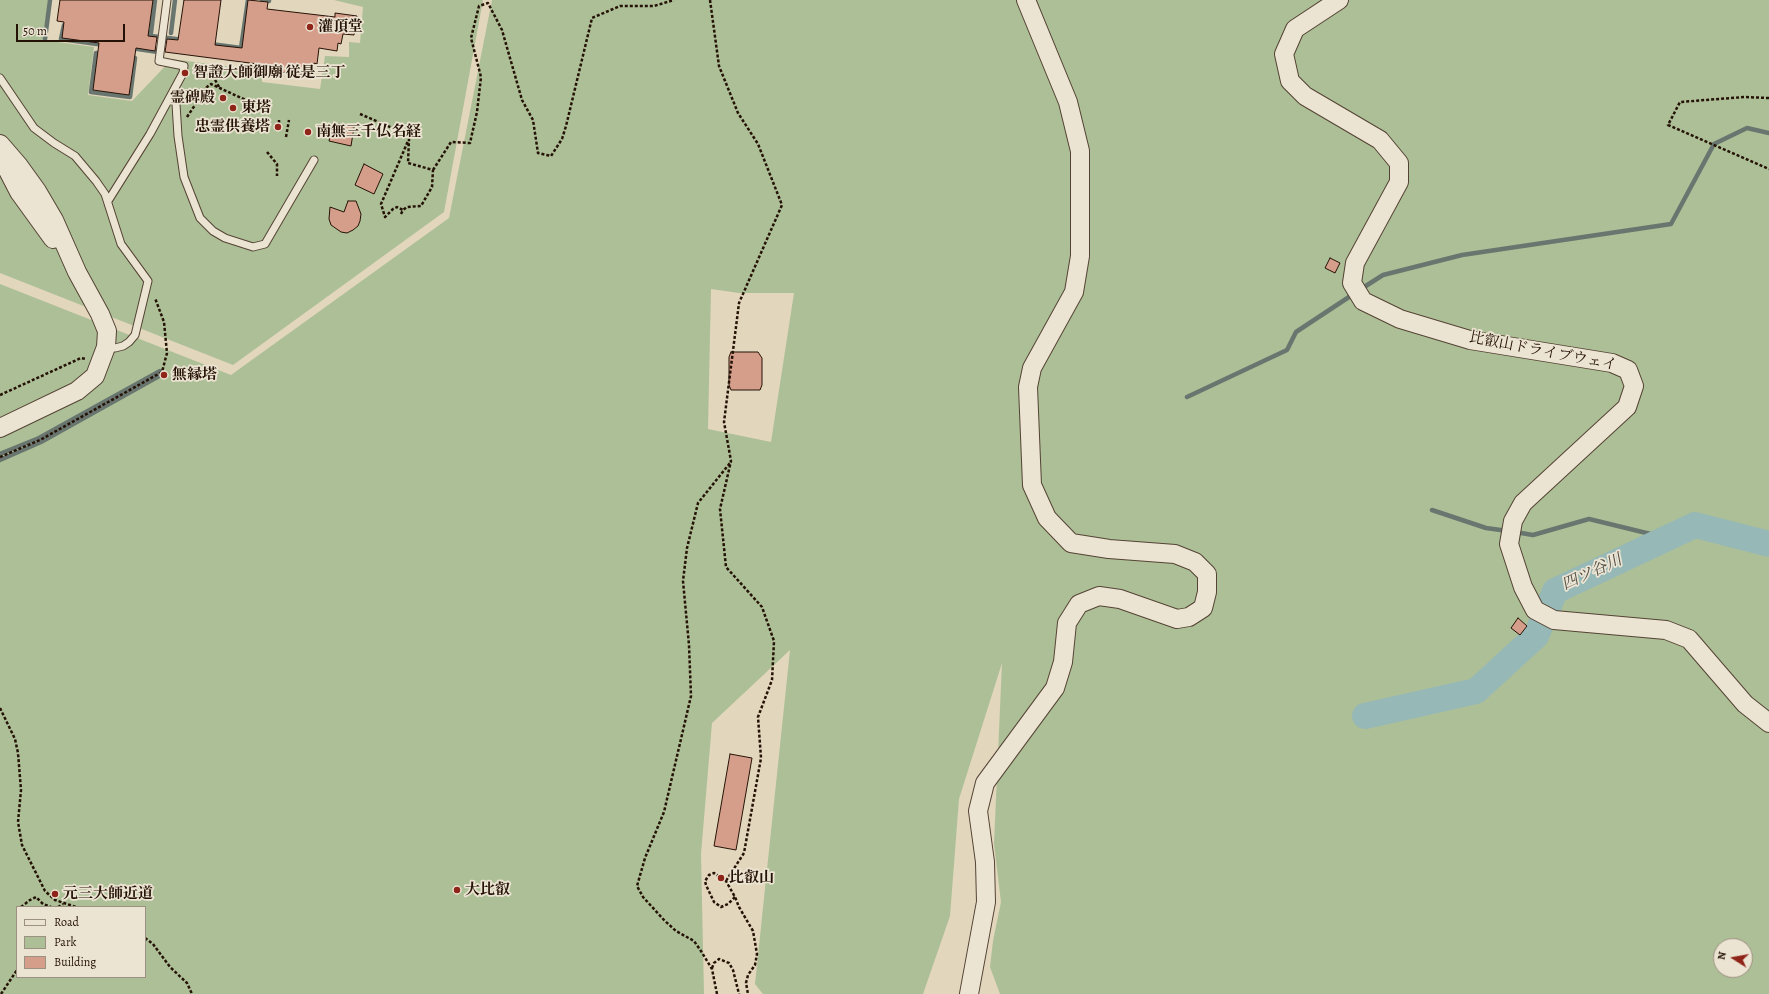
<!DOCTYPE html>
<meta charset="utf-8">
<style>
body{margin:0}
#map{position:relative;width:1769px;height:994px;overflow:hidden;background:#e2d6bc;font-family:Alegreya,serif}
canvas{display:block}
.legend{position:absolute;left:16px;top:906px;width:130px;height:72px;box-sizing:border-box;background:#ece4d3;border:1px solid #9c9081;margin:0;padding:5px 7px;list-style:none;font-size:12px;color:#251206}
.legend li{display:flex;align-items:center;gap:8px;height:20px}
.legend b{width:20px;border:1px solid #9c9081}
.north{position:absolute;left:1713px;top:938px;width:40px;height:40px;box-sizing:border-box;background:#ece4d3;border:1px solid #9c9081;border-radius:50%;rotate:281deg;font-size:11px;font-weight:700;line-height:16px;text-align:center;color:#251206}
.north::after{content:'';display:block;margin:auto;width:14px;height:18px;background:#8f2418;clip-path:polygon(50% 0,100% 100%,50% 72%,0 100%)}
.scale{position:absolute;left:16px;top:24px;width:109px;height:18px;box-sizing:border-box;border:2px solid #251206;border-top:0;padding-left:5px;font-size:12px;line-height:14px;white-space:nowrap;color:#251206;-webkit-text-stroke:3px #ece4d3;paint-order:stroke}
</style>
<div id="map">
<canvas width="1769" height="994"></canvas>
<ul class="legend">
<li><b style="height:5px;background:#ece4d3"></b>Road</li>
<li><b style="height:11px;background:#adbf96"></b>Park</li>
<li><b style="height:11px;background:#d59e8b"></b>Building</li>
</ul>
<div class="north">N</div>
<div class="scale">50 m</div>
</div>
<script>
const ctx = document.querySelector('canvas').getContext('2d');
ctx.lineJoin = 'round';
function paint(path, color) { ctx.fillStyle = color; ctx.fill(path, 'evenodd'); }
const poly = rows => new Path2D(rows.map(r => 'M' + r).join(''));
function stroke(path, color, width, dash) { ctx.strokeStyle = color; ctx.lineWidth = width; ctx.lineCap = dash ? 'butt' : 'round'; ctx.setLineDash(dash || []); ctx.stroke(path); }
function write(font, color, halo, rows, align = 'center') {
  ctx.font = font + ' Alegreya,"Noto Serif JP",serif'; ctx.lineWidth = 3.5; ctx.setLineDash([]); ctx.textBaseline = 'middle'; ctx.strokeStyle = halo; ctx.fillStyle = color; for (const [text, x, y, turn = 0] of rows) {
    ctx.save(); ctx.translate(x, y); ctx.rotate((+turn || 0) * Math.PI / 180); ctx.textAlign = isNaN(turn) ? turn : align; if (halo) ctx.strokeText(text, 0, 0); ctx.fillText(text, 0, 0); ctx.restore();
  }
}
const green = poly([
 [0,0,48,0,43,40,94,47,88,95,132,101,172,59,262,71,262,82,320,89,325,56,349,57,349,42,360,43,363,7,334,0,483,0,444,212,233,365,0,273],
 [492,0,1769,0,1769,994,1000,994,990,967,993,941,1001,902,994,844,1002,663,959,799,950,916,923,994,763,994,755,984,790,650,712,723,701,854,704,994,0,994,0,284,231,375,449,218],
 [711,289,739,293,794,293,771,442,708,429],
 [17,907,145,907,145,977,17,977],
 [1721,946,1745,946,1745,970,1721,970]
]);
const stream = poly([
 [262,0,269,1],
 [69,25,64,25,61,39,104,45],
 [145,32,151,33,155,0],
 [171,33,175,0],
 [143,35,184,40],
 [45,39,50,0],
 [211,44,241,48,248,0],
 [131,48,158,52],
 [101,50,100,53,96,53,91,92,130,97,135,58,131,56],
 [1361,289,1383,275,1462,255,1671,224,1714,144,1747,128,1769,133],
 [1187,397,1287,350,1296,332,1355,293],
 [0,454,39,438,160,371],
 [0,460,41,442,161,375],
 [1432,510,1486,528,1508,531],
 [1515,532,1533,535,1589,519,1667,538]
]);
const river = poly([
 [1365,716,1476,691,1536,636,1555,591,1695,525,1769,544]
]);
const building = poly([
 [60,0,153,0,148,36,157,37,155,51,136,48,129,95,93,90,99,43,62,38,64,22,57,21,60,0],
 [184,0,221,0,215,45,242,48,248,0,268,2,267,9,335,17,335,13,357,16,354,35,343,34,341,44,338,43,337,51,319,48,317,64,314,63,312,72,309,72,308,75,272,71,273,66,165,52,167,39,178,40,184,0],
 [333,123,354,127,351,146,329,141,333,123],
 [364,164,383,174,374,194,355,185,364,164],
 [348,201,356,201,361,214,360,221,358,226,353,230,347,233,341,232,331,225,329,219,330,207,344,212,348,201],
 [1330,258,1340,263,1335,273,1325,268,1330,258],
 [731,352,758,352,762,358,762,385,760,390,731,390,729,385,729,357,731,352],
 [1518,618,1527,626,1520,635,1511,628,1518,618],
 [730,754,752,758,736,850,714,846,730,754]
]);
const path = poly([
 [710,0,719,66,738,113,758,144,782,205,739,303,724,422,731,461,720,509,726,567,762,607,774,641,772,680,758,717,761,758,744,853,726,881],
 [194,68,213,76,219,87],
 [1769,98,1744,97,1680,102,1668,125,1769,169],
 [360,114,404,133,409,139,408,163,433,170,432,187,421,206,407,207,403,210],
 [187,117,207,87,211,84,250,102],
 [279,123,279,120],
 [286,137,289,120],
 [267,152,277,164,277,176],
 [433,170,451,142,470,143,477,112,481,77,471,38,479,6,488,3,502,30,522,100,533,120,538,153,551,156,562,139,566,126,592,18,620,6,654,6,674,0],
 [401,214,403,210,397,207,393,209,385,217,381,204,408,141],
 [0,395,81,358,86,359],
 [0,457,40,440,162,372,167,353,164,322,155,298],
 [0,708,15,739,18,753,21,790,18,822,22,845,45,891,55,900,76,907],
 [735,897,728,904,721,907,714,902,706,885,705,881,709,875,714,873,726,881,735,897,739,907,753,931,757,954,755,965,748,975,746,983,748,994],
 [21,907,30,900,36,897,43,904,51,907],
 [58,907,63,904],
 [145,938,153,944,170,967,187,983,192,994],
 [712,968,714,963,719,959,729,963,733,970,739,994],
 [1,994,17,970],
 [717,994,712,969,701,951,694,941,676,931,664,920,643,897,637,886,645,858,664,812,691,696,689,645,683,581,687,548,698,503,730,463]
]);
const service = poly([
 [0,78,34,128,54,143,75,156,96,181,105,194,121,244,148,281,135,335,129,342,123,346,115,348,106,347],
 [175,88,178,136,184,177,200,218,213,231,225,238,253,247,265,244,314,160],
 [108,201,150,134,183,73,184,66,159,61,167,0]
]);
const tertiary = poly([
 [1339,0,1295,29,1284,54,1290,81,1305,96,1380,140,1399,163,1399,182,1355,263,1352,283,1363,301,1400,319,1470,340,1612,363,1628,370,1634,386,1627,407,1523,503,1513,521,1509,544,1523,587,1535,610,1554,620,1666,630,1689,639,1745,704,1769,723],
 [0,144,19,166,37,191,54,220,77,272,100,314,107,331,106,347,95,376,77,391,0,428],
 [0,155,19,192,53,239],
 [969,994,986,902,985,862,978,811,985,783,1055,688,1063,662,1067,623,1079,604,1099,596,1120,599,1177,619,1189,617,1203,608,1207,592,1207,574,1195,562,1175,554,1109,549,1071,543,1047,518,1032,485,1028,387,1032,368,1074,292,1080,256,1080,151,1068,102,1026,0]
]);
const markers = [
 [310,27,4,"#8f2418"],
 [185,73,4,"#8f2418"],
 [223,98,4,"#8f2418"],
 [233,108,4,"#8f2418"],
 [278,127,4,"#8f2418"],
 [308,132,4,"#8f2418"],
 [164,375,4,"#8f2418"],
 [721,878,4,"#8f2418"],
 [457,890,4,"#8f2418"],
 [55,894,4,"#8f2418"]
];
const poiNames = [
 ["灌頂堂",318,27],
 ["智證大師御廟 従是三丁",193,73],
 ["霊碑殿",215,98,"right"],
 ["東塔",241,108],
 ["忠霊供養塔",270,127,"right"],
 ["南無三千仏名経",316,132],
 ["無縁塔",172,375],
 ["比叡山",729,878],
 ["大比叡",465,890],
 ["元三大師近道",63,894]
];
const streetNames = [
 ["比叡山ドライブウェイ",1543,352,11]
];
const waterNames = [
 ["四ツ谷川",1592,573,-25]
];
paint(green, '#adbf96');
stroke(stream, '#697670', 4.5);
stroke(river, '#96b8b7', 26);
paint(building, '#d59e8b');
stroke(building, '#251206', 1);
stroke(service, '#544334', 9);
stroke(tertiary, '#544334', 20);
stroke(path, '#251206', 2.5, [3, 2]);
stroke(service, '#ece4d3', 7);
stroke(tertiary, '#ece4d3', 18);
for (const [x, y, r, color] of markers) { const dot = new Path2D(); dot.arc(x, y, r, 0, 2 * Math.PI); ctx.fillStyle = color; ctx.fill(dot); stroke(dot, '#ece4d3', 1.5); }
write('bold 15px', '#251206', '#ece4d3', poiNames, 'left');
write('15px', '#251206', '#ece4d3', streetNames);
write('italic 16px', '#4d4c44', '#ece4d3', waterNames);
</script>
